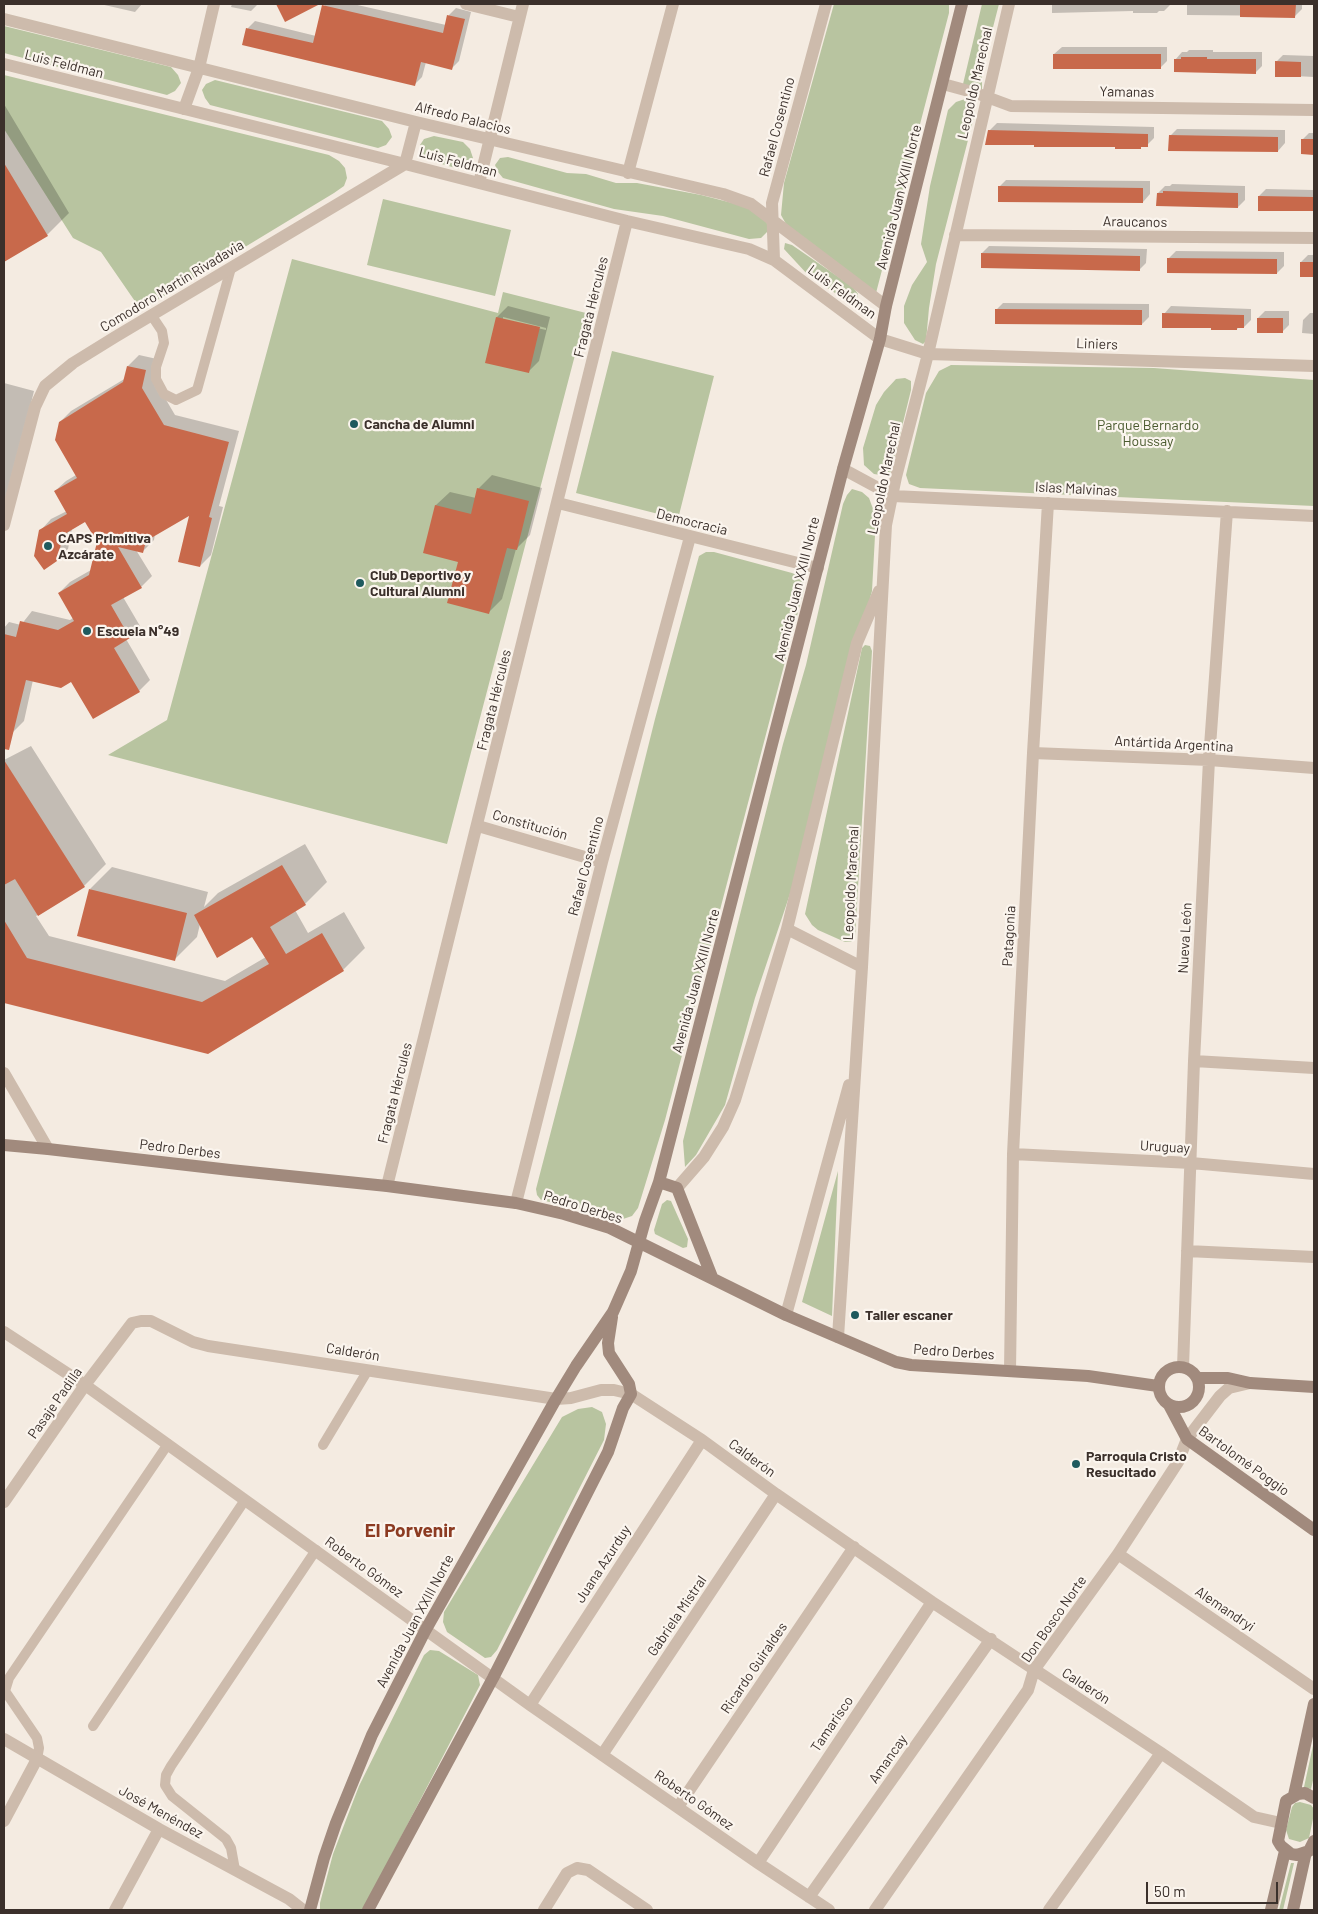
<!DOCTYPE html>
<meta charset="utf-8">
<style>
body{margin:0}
#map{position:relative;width:1318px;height:1914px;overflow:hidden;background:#f4ebe1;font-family:Barlow,sans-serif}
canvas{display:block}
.frame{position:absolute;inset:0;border:5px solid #3b302b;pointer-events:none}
.scale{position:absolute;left:1146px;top:1882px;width:132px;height:22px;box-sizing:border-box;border:2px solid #3b302b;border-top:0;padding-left:6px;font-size:15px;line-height:18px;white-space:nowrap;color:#3b302b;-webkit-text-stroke:4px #fbf5ee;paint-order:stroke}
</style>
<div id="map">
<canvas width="1318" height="1914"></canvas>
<div class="frame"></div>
<div class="scale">50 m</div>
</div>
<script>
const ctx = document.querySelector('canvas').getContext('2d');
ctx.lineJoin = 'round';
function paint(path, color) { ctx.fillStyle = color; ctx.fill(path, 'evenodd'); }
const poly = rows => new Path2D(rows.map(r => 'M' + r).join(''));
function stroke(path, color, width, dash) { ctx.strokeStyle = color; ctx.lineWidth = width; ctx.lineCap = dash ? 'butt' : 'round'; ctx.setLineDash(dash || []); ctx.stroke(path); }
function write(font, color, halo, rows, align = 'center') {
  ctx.font = font + ' Barlow,sans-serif'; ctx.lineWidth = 4.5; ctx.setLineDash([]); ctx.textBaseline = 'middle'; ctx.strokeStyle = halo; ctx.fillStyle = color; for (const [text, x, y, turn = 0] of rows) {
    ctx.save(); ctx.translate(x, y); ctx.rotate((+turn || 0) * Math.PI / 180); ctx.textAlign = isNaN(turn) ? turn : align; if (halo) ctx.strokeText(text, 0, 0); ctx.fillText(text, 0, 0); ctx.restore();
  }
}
const green = poly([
 [834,4,949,4,949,13,876,293,786,224,781,215,784,183],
 [982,4,999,4,982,70,982,90,963,84],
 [4,26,171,67,178,75,181,83,175,91,167,95,4,53],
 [4,75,329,155,339,161,345,168,347,178,344,186,334,193,141,310,101,252,73,238,4,129],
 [215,80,382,121,389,129,392,137,386,145,378,148,210,105,205,98,202,90,206,84],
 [965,99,973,104,975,113,936,264,929,308,926,341,923,344,915,340,904,323,904,306,912,285,927,262,921,244,930,186,948,110,956,102],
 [434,136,463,142,470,149,473,158,467,166,459,169,428,160,423,154,420,145,424,139],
 [508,157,567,173,586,174,616,183,637,183,701,195,744,206,762,216,768,225,767,232,761,238,749,239,663,216,614,209,503,178,498,172,495,165,500,158],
 [383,199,511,230,495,296,367,265],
 [785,243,792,245,853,287,858,294,857,300,850,303,808,275,784,249],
 [292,259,498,313,503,292,586,313,447,844,108,755,167,720],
 [612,351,714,376,678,519,576,493],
 [951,365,1154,368,1314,380,1314,506,920,488,909,484,906,475,926,393,939,371],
 [905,378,911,381,911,390,891,472,887,476,874,474,864,465,863,448,876,405,884,392,896,379],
 [852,489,862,492,869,498,876,517,872,591,794,882,755,998,725,1105,696,1155,685,1167,683,1141,783,744,806,665,843,504,847,495],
 [706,552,714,552,792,573,801,577,804,583,804,589,665,1120,638,1208,632,1216,623,1219,541,1200,537,1195,536,1189,576,1035,655,719,699,556],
 [865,645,870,646,872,651,855,938,851,942,845,942,818,930,812,925,805,914,862,648],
 [838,1171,832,1316,802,1302],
 [667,1200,671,1201,688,1239,687,1247,683,1248,655,1234,654,1230,662,1204],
 [592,1407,602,1412,606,1424,604,1440,497,1650,491,1657,485,1658,447,1632,443,1622,444,1612,562,1417,578,1409],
 [430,1650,439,1651,478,1675,480,1685,363,1910,320,1910,320,1903,333,1854,359,1786,424,1655],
 [1314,1741,1314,1776,1311,1789,1304,1787],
 [1300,1802,1311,1805,1314,1809,1314,1814,1309,1838,1300,1842,1289,1839,1286,1830,1292,1807,1295,1803],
 [1291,1863,1294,1863,1283,1910,1279,1910]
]);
const shadow = poly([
 [100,4,142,4,135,12],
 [232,4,258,4,251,11,231,7],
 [325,4,353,4,446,25,449,15,456,8,471,12,459,61,452,68,426,62,422,77,415,84,244,44,248,28,255,21,316,36],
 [1052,4,1171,4,1164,11,1159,11,1157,13,1133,13,1133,11,1052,13],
 [1187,4,1302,4,1302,9,1295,16,1187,15],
 [1062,47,1167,47,1167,61,1160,68,1054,54],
 [1189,50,1213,50,1213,52,1262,52,1262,66,1255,73,1175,60,1182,52,1187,52],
 [1283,55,1314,56,1314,77,1276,75,1276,62],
 [4,104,69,213,47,235,4,261],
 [997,123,1154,127,1154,138,1147,145,1035,144,989,131],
 [1177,129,1285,130,1285,143,1278,151,1170,136],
 [1309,133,1314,133,1314,153,1302,153,1302,140],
 [1006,180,1150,181,1150,194,1143,202,999,187],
 [1172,184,1245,186,1245,200,1238,207,1158,193,1165,186,1170,186],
 [1266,189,1314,190,1314,211,1259,209,1259,196],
 [989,246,1147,249,1146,263,1139,270,982,253],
 [1176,251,1284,252,1284,266,1277,273,1169,258],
 [1308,255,1314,255,1314,276,1301,276,1301,262],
 [1003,303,1149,304,1149,317,1142,324,996,310],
 [508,306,550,317,539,361,528,372,486,362,497,317],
 [503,317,546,328,546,330,503,320],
 [1171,306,1251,309,1251,320,1244,327,1239,327,1237,329,1213,327,1164,314],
 [1265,311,1289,311,1289,325,1282,332,1258,318],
 [1310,313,1314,313,1314,334,1302,333,1303,320],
 [139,355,157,359,152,376,175,415,239,431,219,506,223,507,211,555,200,566,191,513,155,534,154,540,143,551,136,550,152,576,141,587,123,597,140,626,126,639,150,680,139,691,72,680,33,680,24,721,13,732,4,737,4,628,9,622,21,625,32,611,70,620,73,618,59,593,70,582,91,570,98,542,86,521,72,529,68,549,56,560,40,531,51,519,67,511,55,491,66,481,76,475,60,422,71,411,126,378,128,366],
 [4,383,34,391,4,513],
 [492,475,542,488,530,535,516,549,502,599,489,612,460,561,425,552,436,505,450,492,476,498,478,489],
 [31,746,106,864,84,886,36,916,49,936,225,981,266,957,253,935,200,924,197,937,175,959,90,889,112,867,208,892,204,907,218,893,305,844,327,882,305,904,295,910,308,933,344,912,365,948,343,970,208,1052,4,1001,4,760]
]);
const building = poly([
 [276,4,320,4,285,22],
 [1240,4,1296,4,1295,18,1240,17],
 [322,5,443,33,447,15,465,19,452,70,421,62,415,86,242,45,246,28,313,43],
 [1053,54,1161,54,1161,69,1053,69],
 [1181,57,1207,57,1207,59,1256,59,1256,74,1174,72,1174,59,1181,59],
 [1275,61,1301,62,1301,77,1275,77],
 [988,130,1148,134,1148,147,1141,147,1141,149,1115,149,1115,147,1034,147,1034,145,985,145],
 [1169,135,1278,137,1278,152,1168,151],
 [1301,139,1314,139,1314,155,1301,154],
 [4,163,48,236,4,262],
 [998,186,1143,188,1143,203,998,202],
 [1163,191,1238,193,1238,208,1156,206,1157,193,1163,193],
 [1258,196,1314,197,1314,211,1258,211],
 [981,253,1140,256,1140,271,981,268],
 [1167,258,1277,259,1277,274,1167,273],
 [1300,262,1314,262,1314,277,1300,277],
 [995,309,1142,310,1142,325,995,324],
 [1162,313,1244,315,1244,328,1237,328,1237,330,1211,330,1211,328,1162,328],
 [496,317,540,327,529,373,485,363],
 [1257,318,1283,318,1283,333,1257,333],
 [127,366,146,370,142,388,164,425,229,442,209,517,212,518,200,567,178,562,189,516,146,541,143,553,118,547,142,588,111,605,130,638,114,648,140,692,93,719,71,682,61,688,26,680,9,750,4,749,4,634,16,637,20,621,58,630,74,621,58,593,89,575,97,542,85,522,63,535,57,561,44,570,34,556,39,530,67,514,54,491,77,478,55,440,59,422,123,382],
 [477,488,529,501,517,550,507,548,489,614,447,603,458,562,423,553,435,505,471,514],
 [4,760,85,887,38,916,15,879,4,885],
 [282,865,306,905,270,927,286,954,322,933,344,971,208,1054,4,1003,4,920,27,958,202,1002,269,964,252,937,217,958,194,915],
 [89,889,187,913,175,961,77,936]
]);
const lane = poly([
 [152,316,162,331,164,343,156,367,156,379,164,394,176,400,197,390,231,268],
 [323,1445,368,1370],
 [93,1726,245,1500],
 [37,1759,39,1748,37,1738,5,1691,9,1678,168,1444],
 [235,1870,231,1848,226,1839,172,1796,165,1785,166,1775,171,1766,316,1550]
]);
const street = poly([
 [466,4,519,17],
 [4,19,416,122,723,194,751,204,886,306],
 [4,64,405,164,627,221,749,249,774,260,880,339,928,354,1314,366],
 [943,84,976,93,1011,106,1314,110],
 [184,109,199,68,214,4],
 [628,173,673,4],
 [479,183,523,4],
 [955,235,1314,238],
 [774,260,772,203,826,4],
 [843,469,893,496,1314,516],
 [558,503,818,568],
 [4,525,35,407,45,386,73,363,115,337,405,164,416,122],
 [1033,753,1209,760,1314,768],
 [478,826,602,862],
 [787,929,862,967],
 [1194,1061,1314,1068],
 [4,1073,48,1149],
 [1013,1154,1191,1163,1314,1174],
 [387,1186,627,221],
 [677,1188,704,1157,723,1127,735,1100,787,929,857,643,879,591],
 [516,1203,602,862,690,537],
 [1187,1251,1314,1257],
 [786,1315,849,1085],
 [4,1332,85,1385,530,1705,758,1863,829,1910],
 [838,1337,862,967,886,525,896,477,928,354,1009,4],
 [1183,1367,1194,1061,1209,760,1227,511],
 [1010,1371,1013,1154,1033,753,1048,503],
 [4,1502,85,1385,132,1323,141,1321,151,1321,193,1342,208,1346,556,1399,571,1398,601,1390,614,1390,631,1394,702,1440,776,1494,932,1602,1161,1753,1254,1817,1281,1823],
 [1118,1554,1314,1689],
 [530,1705,702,1440],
 [4,1739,159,1829,289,1899,303,1910],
 [602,1755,776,1494],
 [678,1807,854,1547],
 [4,1821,37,1759],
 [758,1863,932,1602],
 [809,1897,991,1639],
 [115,1910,159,1829],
 [544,1910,567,1873,577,1868,588,1870,647,1910],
 [875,1910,1028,1690,1034,1670,1118,1554,1178,1462,1187,1439,1220,1396,1229,1388,1250,1383],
 [1049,1910,1161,1753]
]);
const secondary = poly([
 [4,1145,48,1149,230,1170,387,1186,516,1203,564,1214,610,1228,786,1315,896,1362,911,1365,1088,1376,1158,1386],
 [659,1182,677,1188,712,1277],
 '1159 1387a20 20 0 1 1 40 0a20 20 0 1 1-40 0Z',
 [1197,1378,1228,1378,1250,1383,1314,1387],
 [1169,1405,1187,1439,1314,1530],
 [1294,1795,1314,1704],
 [1306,1852,1297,1855,1291,1854,1281,1846,1278,1841,1286,1801,1298,1794,1305,1793,1314,1798],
 [310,1910,324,1858,336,1823,372,1735,425,1631,556,1399,576,1366,613,1312,631,1271,645,1221,659,1182,843,469,880,339,886,306,962,4],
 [368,1910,493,1678,608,1452,623,1408,631,1394,629,1384,609,1353,608,1343,612,1317],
 [1271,1910,1285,1851],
 [1293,1910,1306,1852,1309,1851,1314,1841]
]);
const markers = [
 [354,424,5,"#1f5a5e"],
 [48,546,5,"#1f5a5e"],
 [360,583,5,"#1f5a5e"],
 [87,631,5,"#1f5a5e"],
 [855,1315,5,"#1f5a5e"],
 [1076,1464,5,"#1f5a5e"]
];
const streetNames = [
 ["Luis Feldman",64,64,14],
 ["Leopoldo Marechal",975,83,-77],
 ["Yamanas",1127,92,1],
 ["Alfredo Palacios",463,118,14],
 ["Rafael Cosentino",777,127,-75],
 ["Luis Feldman",458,162,15],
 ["Avenida Juan XXIII Norte",899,197,-76],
 ["Araucanos",1135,222,1],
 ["Comodoro Martín Rivadavia",172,286,-31],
 ["Luis Feldman",842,292,36],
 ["Fragata Hércules",591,307,-76],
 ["Liniers",1097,344,2],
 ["Leopoldo Marechal",884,478,-78],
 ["Islas Malvinas",1076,489,3],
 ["Democracia",692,522,14],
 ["Avenida Juan XXIII Norte",797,589,-76],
 ["Fragata Hércules",494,700,-76],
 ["Antártida Argentina",1174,744,3],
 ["Constitución",530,825,16],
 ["Rafael Cosentino",586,866,-75],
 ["Leopoldo Marechal",851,883,-87],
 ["Patagonia",1009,936,-87],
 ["Nueva León",1185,938,-87],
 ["Avenida Juan XXIII Norte",696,981,-75],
 ["Fragata Hércules",395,1093,-76],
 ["Uruguay",1165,1147,3],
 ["Pedro Derbes",180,1149,7],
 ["Pedro Derbes",583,1207,17],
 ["Calderón",353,1352,9],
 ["Pedro Derbes",954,1352,4],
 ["Pasaje Padilla",55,1403,-55],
 ["Calderón",752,1458,36],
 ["Bartolomé Poggio",1244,1461,36],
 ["Juana Azurduy",603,1564,-57],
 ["Roberto Gómez",364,1567,36],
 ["Alemandryi",1225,1609,34],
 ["Gabriela Mistral",677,1616,-56],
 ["Don Bosco Norte",1054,1619,-55],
 ["Avenida Juan XXIII Norte",415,1621,-62],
 ["Ricardo Guiraldes",754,1668,-56],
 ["Calderón",1086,1686,33],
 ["Tamarisco",832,1724,-56],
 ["Amancay",888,1759,-55],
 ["Roberto Gómez",694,1800,35],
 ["José Menéndez",161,1812,29]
];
const poiNames = [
 ["Cancha de Alumni",364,424],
 ["CAPS Primitiva",58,538],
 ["Azcárate",58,554],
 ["Club Deportivo y",370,575],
 ["Cultural Alumni",370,591],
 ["Escuela N°49",97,631],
 ["Taller escaner",865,1315],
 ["Parroquia Cristo",1086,1456],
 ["Resucitado",1086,1472]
];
const parkNames = [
 ["Parque Bernardo",1148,425],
 ["Houssay",1148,441]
];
const districtNames = [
 ["El Porvenir",410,1531]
];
paint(green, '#b8c4a0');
paint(shadow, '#0003');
paint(building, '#c8694b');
stroke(lane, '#cdbbac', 10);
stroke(street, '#cdbbac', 12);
stroke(secondary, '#a18a7d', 12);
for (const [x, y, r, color] of markers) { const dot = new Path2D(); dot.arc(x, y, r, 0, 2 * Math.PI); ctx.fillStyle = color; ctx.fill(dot); stroke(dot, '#fbf5ee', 2); }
write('14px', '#3b302b', '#fbf5ee', streetNames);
write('bold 14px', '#3b302b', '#fbf5ee', poiNames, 'left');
write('14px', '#4a5a2e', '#fbf5ee', parkNames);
write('bold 19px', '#8c3b22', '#fbf5ee', districtNames);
</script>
